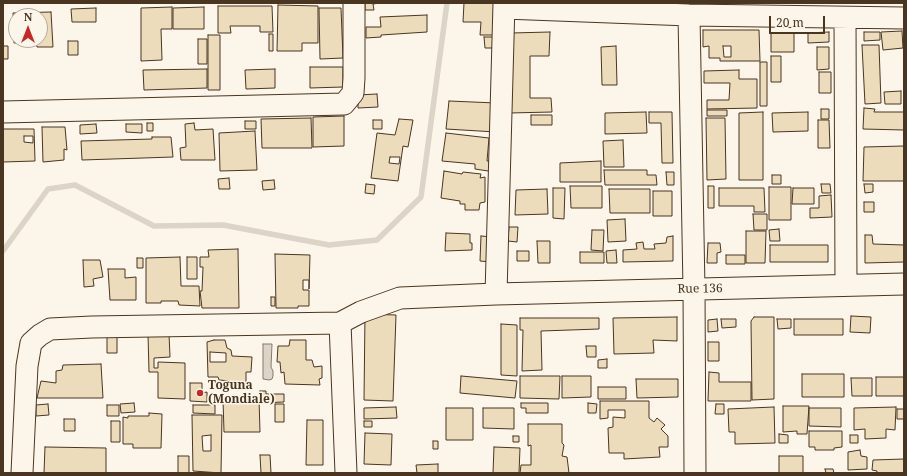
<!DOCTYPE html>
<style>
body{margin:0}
#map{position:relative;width:907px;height:476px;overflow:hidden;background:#fbf6e9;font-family:"Noto Serif",serif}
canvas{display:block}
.frame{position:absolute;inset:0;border:4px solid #4a3520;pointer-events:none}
.north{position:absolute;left:8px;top:8px;width:40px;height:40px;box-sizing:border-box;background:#fbf6e9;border:1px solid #b4a999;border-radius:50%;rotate:0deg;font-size:11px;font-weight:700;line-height:16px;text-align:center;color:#4a3520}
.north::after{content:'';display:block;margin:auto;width:14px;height:18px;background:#c62828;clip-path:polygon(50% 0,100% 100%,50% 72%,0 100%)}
.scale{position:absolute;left:769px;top:16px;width:56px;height:18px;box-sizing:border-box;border:2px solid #4a3520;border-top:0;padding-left:5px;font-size:12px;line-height:14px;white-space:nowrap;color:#4a3520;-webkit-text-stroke:3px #fbf6e9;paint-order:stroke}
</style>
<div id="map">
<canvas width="907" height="476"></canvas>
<div class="frame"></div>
<div class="north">N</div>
<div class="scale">20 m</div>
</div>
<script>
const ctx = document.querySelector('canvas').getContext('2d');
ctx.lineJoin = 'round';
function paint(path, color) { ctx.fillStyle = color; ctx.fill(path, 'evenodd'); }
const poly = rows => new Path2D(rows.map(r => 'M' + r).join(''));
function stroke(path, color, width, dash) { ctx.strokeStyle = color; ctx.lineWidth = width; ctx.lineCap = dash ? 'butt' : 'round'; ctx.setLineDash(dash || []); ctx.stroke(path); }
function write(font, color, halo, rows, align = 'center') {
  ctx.font = font + ' "Noto Serif",serif'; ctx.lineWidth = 3; ctx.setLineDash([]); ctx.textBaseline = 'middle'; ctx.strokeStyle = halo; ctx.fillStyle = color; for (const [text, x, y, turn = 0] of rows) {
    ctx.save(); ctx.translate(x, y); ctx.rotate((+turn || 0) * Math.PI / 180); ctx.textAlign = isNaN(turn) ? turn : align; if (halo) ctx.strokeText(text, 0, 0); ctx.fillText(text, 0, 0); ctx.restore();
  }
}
const water = poly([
 [263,344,272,344,271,367,273,371,273,376,272,379,269,380,263,379,263,344]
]);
const stream = poly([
 [3,251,48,189,75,185,154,226,223,225,329,245,377,240,421,197,447,3]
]);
const building = poly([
 [365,3,380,3,373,4,374,10,365,10,365,3],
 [464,3,495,3,494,35,480,35,481,22,463,22,464,3],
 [278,5,318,6,318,43,302,43,302,51,277,51,278,5],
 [218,6,272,6,273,32,260,32,260,26,230,26,231,33,218,33,218,6],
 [172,7,172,29,161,29,162,60,141,61,141,8,172,7],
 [204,7,204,29,173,29,173,8,204,7],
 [96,8,96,22,72,22,71,9,96,8],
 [319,8,341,8,343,58,320,59,319,8],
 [51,12,53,47,37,47,36,42,14,43,13,13,51,12],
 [16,16,40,16,40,40,16,40,16,16],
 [427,15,427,32,381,35,381,37,366,38,366,27,381,27,380,17,427,15],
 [703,30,759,30,760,61,720,61,720,58,709,58,709,46,703,47,703,30],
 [723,46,731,46,731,57,724,57,723,46],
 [902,31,903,48,883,50,881,32,902,31],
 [550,32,549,56,530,56,530,98,551,98,552,112,509,113,511,33,550,32],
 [829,32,829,42,808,43,808,33,829,32],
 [864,32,880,32,880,40,864,41,864,32],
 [771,33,794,33,794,52,771,52,771,33],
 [269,34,273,34,273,51,269,51,269,34],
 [208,35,220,35,220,90,208,90,208,35],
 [484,37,494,37,494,48,485,48,484,37],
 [198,39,207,39,207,64,198,64,198,39],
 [68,41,78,41,78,55,68,55,68,41],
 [862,45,879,45,881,103,865,104,862,45],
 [3,46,8,46,8,59,3,59,3,46],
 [616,46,617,85,602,85,601,47,616,46],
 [817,47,829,47,829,69,817,70,817,47],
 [771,56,781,56,781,82,771,82,771,56],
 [760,62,767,62,767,106,760,106,760,62],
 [310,67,343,67,343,87,310,88,310,67],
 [207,69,207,88,144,90,143,70,207,69],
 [275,69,275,88,246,89,245,70,275,69],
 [739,70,739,79,757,79,757,108,707,109,707,100,729,100,730,83,704,83,704,71,739,70],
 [819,72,831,72,831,93,819,93,819,72],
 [901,91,901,104,885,104,884,92,901,91],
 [377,94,378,107,358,108,358,95,377,94],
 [449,101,496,103,496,132,446,129,449,101],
 [864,108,875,109,874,112,904,112,904,130,863,129,864,108],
 [821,109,829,109,829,119,821,119,821,109],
 [707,110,727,110,727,116,707,116,707,110],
 [646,112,647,133,605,134,605,113,646,112],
 [649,112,672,112,673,163,662,163,661,123,649,123,649,112],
 [763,112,763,180,739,180,739,113,763,112],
 [808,112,808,131,773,132,772,113,808,112],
 [531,115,552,115,552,125,531,125,531,115],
 [344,116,344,146,313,147,313,117,344,116],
 [311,118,312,148,262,148,261,119,311,118],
 [706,118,725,118,726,179,707,180,706,118],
 [399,119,413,120,408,147,403,146,398,181,371,178,377,133,395,135,399,119],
 [390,157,400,157,399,164,389,163,390,157],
 [373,120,382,120,382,129,373,129,373,120],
 [818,120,829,120,830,148,818,148,818,120],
 [245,121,256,121,256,129,245,129,245,121],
 [147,123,153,123,153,131,147,131,147,123],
 [194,123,195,130,213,129,215,160,181,160,180,148,186,147,185,124,194,123],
 [96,124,97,133,80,134,80,125,96,124],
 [126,124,142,124,142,133,126,132,126,124],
 [42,127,65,127,67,150,64,149,64,160,43,162,42,127],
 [3,129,34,129,35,161,3,162,3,129],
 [24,136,33,136,33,143,24,142,24,136],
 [255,131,257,170,220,171,219,133,255,131],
 [446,133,489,138,487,161,495,161,495,172,475,169,475,164,442,161,446,133],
 [152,137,171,137,173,157,82,160,81,141,152,139,152,137],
 [623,140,624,167,604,167,603,141,623,140],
 [904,146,904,181,863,181,864,147,904,146],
 [601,161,601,182,560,182,560,163,601,161],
 [604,170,647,170,647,175,656,175,657,185,605,185,604,170],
 [444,171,462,174,463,172,481,174,480,178,485,177,485,202,480,203,479,210,465,210,465,204,460,204,460,201,441,198,444,171],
 [666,172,674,172,674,185,667,185,666,172],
 [772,175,781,175,781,184,772,184,772,175],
 [229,178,230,189,219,189,218,179,229,178],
 [274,180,275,189,263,190,262,181,274,180],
 [366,184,375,185,374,194,365,193,366,184],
 [821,184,830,184,831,193,822,193,821,184],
 [864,184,873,184,873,192,865,193,864,184],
 [570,186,602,186,602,208,571,208,570,186],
 [708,186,714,186,714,208,708,208,708,186],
 [769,187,791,187,791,220,769,220,769,187],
 [553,188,565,188,564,219,553,218,553,188],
 [719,188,764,188,765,212,754,212,754,206,719,206,719,188],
 [793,188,814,188,814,204,792,204,793,188],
 [547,189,548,214,515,215,516,190,547,189],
 [609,189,650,189,650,213,610,213,609,189],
 [653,191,672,191,672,216,653,216,653,191],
 [831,195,832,217,810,218,810,208,819,208,819,196,831,195],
 [864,202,874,202,874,212,864,212,864,202],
 [753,214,767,214,767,230,754,230,753,214],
 [625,219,626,241,608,242,607,220,625,219],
 [509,227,518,227,517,242,508,241,509,227],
 [779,229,780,241,770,241,769,230,779,229],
 [592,230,604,230,603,251,591,250,592,230],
 [746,231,766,231,765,263,746,263,746,231],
 [446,233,470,234,470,243,472,243,472,250,445,251,446,233],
 [865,235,872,235,873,244,904,245,904,262,865,263,865,235],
 [481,236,493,237,491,262,480,261,481,236],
 [673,236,673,261,623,262,623,250,637,249,636,243,643,242,644,249,655,249,654,244,666,243,667,237,673,236],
 [537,241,550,241,550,263,538,263,537,241],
 [708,243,720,243,721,252,717,253,717,263,707,263,708,243],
 [770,245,828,245,828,262,770,262,770,245],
 [238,249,239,308,202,308,200,291,202,291,203,267,200,267,200,257,209,257,208,250,238,249],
 [616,250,617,263,607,263,606,251,616,250],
 [517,251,529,251,529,261,517,261,517,251],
 [580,252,604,252,604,263,580,263,580,252],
 [275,254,310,255,309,289,309,280,303,280,303,290,309,290,309,306,298,306,298,308,276,308,275,254],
 [726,255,745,255,745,264,726,264,726,255],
 [180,257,181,286,199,286,200,306,179,305,178,301,161,301,161,303,146,303,146,258,180,257],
 [187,257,197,257,197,279,187,279,187,257],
 [137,258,143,258,143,268,137,268,137,258],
 [83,260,100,260,103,277,93,279,94,286,84,287,83,260],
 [108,269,125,269,125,278,136,277,136,300,110,300,108,269],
 [271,297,275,297,275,306,271,306,271,297],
 [365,314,396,315,393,401,364,400,365,314],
 [851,316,871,317,870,333,850,332,851,316],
 [677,317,677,341,653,340,654,353,614,354,613,318,677,317],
 [754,317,774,317,774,399,752,400,751,321,754,317],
 [520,318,599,318,599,329,541,331,542,370,522,371,523,330,520,330,520,318],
 [717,319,718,331,708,332,708,320,717,319],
 [721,319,736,319,736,327,722,328,721,319],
 [777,319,791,319,791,328,778,329,777,319],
 [794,319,843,319,843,335,794,335,794,319],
 [501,324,517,325,517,376,501,375,501,324],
 [107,333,117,333,117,353,107,353,107,333],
 [148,334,169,334,170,357,154,358,154,368,158,368,158,362,185,363,185,399,158,398,158,372,149,372,148,334],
 [214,340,225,340,227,348,231,350,232,356,252,357,251,372,246,372,246,383,231,384,230,381,219,380,218,377,208,377,207,342,214,340],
 [210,352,226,353,226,362,210,362,210,352],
 [290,340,306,340,306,360,312,360,314,367,322,366,322,378,319,379,320,385,285,384,284,372,281,373,280,362,277,362,278,346,289,346,290,340],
 [708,342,719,342,719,361,708,361,708,342],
 [586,346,596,346,596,357,587,357,586,346],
 [607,359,607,368,598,368,598,360,607,359],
 [101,364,103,398,37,398,41,381,56,383,56,371,62,370,63,365,101,364],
 [709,372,719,373,719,382,751,382,751,401,708,401,709,372],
 [802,374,844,374,844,397,802,397,802,374],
 [461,376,517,381,515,398,460,393,461,376],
 [520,376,560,376,559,399,520,398,520,376],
 [562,376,591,376,591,397,562,398,562,376],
 [876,377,904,377,904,396,876,396,876,377],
 [851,378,872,378,872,396,852,396,851,378],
 [636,379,678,379,678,397,637,398,636,379],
 [190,383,202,383,202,393,207,392,207,402,190,401,190,383],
 [598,387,626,387,626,399,598,399,598,387],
 [260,391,266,391,266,394,284,394,284,402,260,403,260,391],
 [259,399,260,432,224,432,223,400,259,399],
 [600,401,649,401,649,418,654,422,657,418,665,425,661,429,668,436,668,447,659,447,660,457,624,459,624,453,609,453,608,428,613,427,613,417,625,418,625,410,608,410,608,418,600,419,600,401],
 [134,403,135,412,121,413,120,404,134,403],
 [521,403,548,403,548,413,526,413,526,408,521,408,521,403],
 [588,403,597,404,596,413,588,413,588,403],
 [48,404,49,415,36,416,36,405,48,404],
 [275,404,284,404,284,422,275,422,275,404],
 [716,404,724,404,724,414,715,414,716,404],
 [107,405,119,405,119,416,107,416,107,405],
 [193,405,215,405,215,414,193,413,193,405],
 [783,406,809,406,807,434,797,434,797,431,783,432,783,406],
 [396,407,397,418,364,419,364,408,396,407],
 [774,407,775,443,735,444,735,432,729,432,728,409,774,407],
 [896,407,895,430,886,429,886,438,865,439,865,429,854,430,854,408,896,407],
 [446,408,473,408,473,440,446,440,446,408],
 [483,408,514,408,514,429,483,428,483,408],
 [809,408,841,408,841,427,809,426,809,408],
 [897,409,904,409,904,419,897,419,897,409],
 [149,413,162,414,161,448,133,448,133,444,123,444,123,417,128,418,128,416,149,416,149,413],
 [192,415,222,415,221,473,193,471,192,415],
 [211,435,211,451,203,451,202,436,211,435],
 [64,419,75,419,75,431,64,431,64,419],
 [307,420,323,420,323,465,306,465,307,420],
 [111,421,120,421,120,442,111,442,111,421],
 [364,421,372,421,372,427,364,427,364,421],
 [528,424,562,424,562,443,564,445,562,456,567,457,569,473,520,473,521,465,531,465,531,445,528,446,528,424],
 [809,431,842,431,842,447,834,448,834,450,815,450,815,447,809,447,809,431],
 [365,433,392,434,391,465,364,464,365,433],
 [779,434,788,435,788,443,779,443,779,434],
 [850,435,858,435,858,443,850,443,850,435],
 [513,436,519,436,519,442,513,442,513,436],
 [433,441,438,441,438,449,433,449,433,441],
 [45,447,106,448,106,473,44,473,45,447],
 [494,447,520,448,519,473,493,473,494,447],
 [860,450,861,456,867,457,867,469,848,470,848,452,860,450],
 [260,455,270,455,271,473,261,473,260,455],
 [178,456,189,456,189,473,178,473,178,456],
 [779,456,803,456,803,473,779,473,779,456],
 [904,459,904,473,877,473,877,471,872,470,873,460,904,459],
 [438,464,438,473,417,473,416,465,438,464],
 [825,469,833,469,834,473,826,473,825,469]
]);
const minor = poly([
 [504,8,689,15,904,18],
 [689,15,694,289,695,473],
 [845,18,846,285],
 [3,112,344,104,353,93,354,78,354,3],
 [496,294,504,3],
 [340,323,346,473],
 [22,473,27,366,31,343,40,335,50,329,92,327,340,323,361,312,400,298,496,294,904,284]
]);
const markers = [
 [200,393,4,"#c62828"]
];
const streetNames = [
 ["Rue 136",700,289,-1]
];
const poiNames = [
 ["Toguna",208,386],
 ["(Mondiale)",208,400]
];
paint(water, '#dcd4c6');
stroke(water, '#887966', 1);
stroke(stream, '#dcd4c6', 5.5);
paint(building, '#ecdcbc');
stroke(building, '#4a3520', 1);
stroke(minor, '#4a3520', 23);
stroke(minor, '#fbf6e9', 21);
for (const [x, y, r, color] of markers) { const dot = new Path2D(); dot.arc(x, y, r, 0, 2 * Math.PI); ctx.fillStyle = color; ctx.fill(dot); stroke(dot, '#fbf6e9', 1.5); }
write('12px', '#4a3520', '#fbf6e9', streetNames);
write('bold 12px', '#4a3520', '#fbf6e9', poiNames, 'left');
</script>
